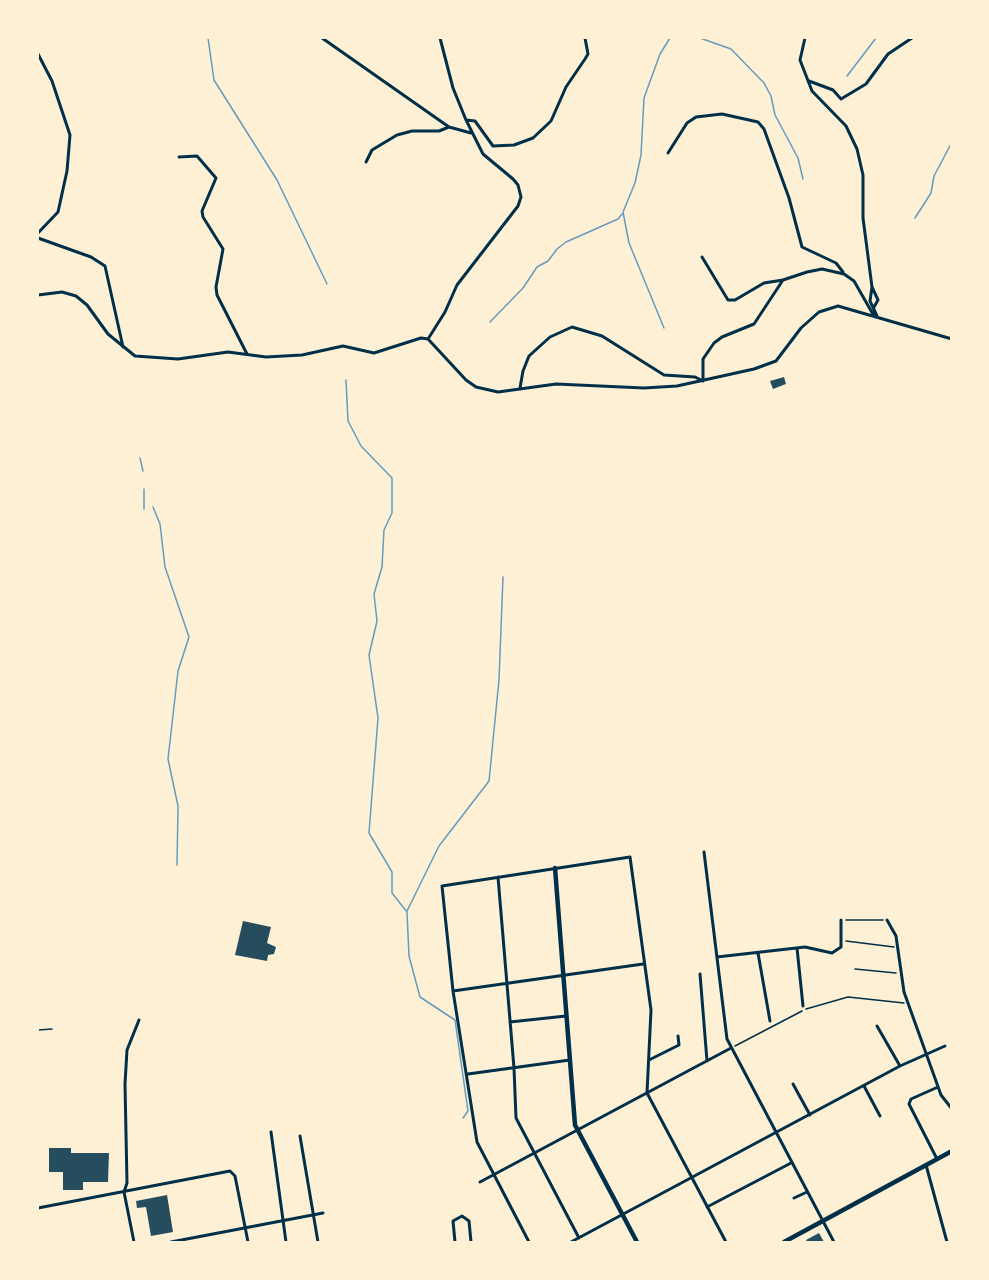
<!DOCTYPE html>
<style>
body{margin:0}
#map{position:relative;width:989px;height:1280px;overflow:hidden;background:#fdf0d5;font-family:Cabin,sans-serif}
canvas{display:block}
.frame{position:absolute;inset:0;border:39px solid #fdf0d5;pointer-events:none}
</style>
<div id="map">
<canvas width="989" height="1280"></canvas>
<div class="frame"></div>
</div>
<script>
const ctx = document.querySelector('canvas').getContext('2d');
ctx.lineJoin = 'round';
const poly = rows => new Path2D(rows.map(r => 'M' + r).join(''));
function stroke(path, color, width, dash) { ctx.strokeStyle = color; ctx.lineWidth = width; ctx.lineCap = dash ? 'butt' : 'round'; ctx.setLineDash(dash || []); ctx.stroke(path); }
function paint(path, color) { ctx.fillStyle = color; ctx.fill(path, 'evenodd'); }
const stream = poly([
 [208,38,214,80,277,180,327,284],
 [700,38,731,49,764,83,771,96,775,115,798,158,803,179],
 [847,76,876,38],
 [915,218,931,193,934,176,952,142],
 [490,322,523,288,537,267,548,261,557,249,566,242,618,219,622,214],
 [664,328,629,243,623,212,635,183,641,155,644,98,660,54,670,38],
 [346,380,348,421,361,446,392,478,392,513,384,530,382,567,374,594,377,621,369,655,378,718,369,833,392,872,392,893,407,912,409,956,420,997,455,1020,468,1111,463,1118],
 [140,458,143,471],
 [153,507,160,524,165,567,189,637,178,671,168,759,178,806,177,865],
 [144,509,144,489],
 [407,911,439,846,489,781,499,680,503,577]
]);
const building = poly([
 [784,377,786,384,773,389,770,381],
 [243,921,271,927,267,943,276,947,274,954,268,955,267,961,235,955],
 [49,1148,71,1148,71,1153,109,1153,108,1182,83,1182,83,1190,63,1190,63,1172,49,1172],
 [167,1195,173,1232,151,1236,146,1207,137,1208,136,1201],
 [819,1233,824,1242,807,1242,806,1240]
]);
const path = poly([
 [846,920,883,920],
 [846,941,894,947],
 [855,969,896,973],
 [806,1009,848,997,904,1003],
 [735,1046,802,1011]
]);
const service = poly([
 [38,1030,52,1029]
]);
const minor = poly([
 [322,38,449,127,471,133],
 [805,38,800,60,812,91,846,126,857,149,863,175,863,218,872,287,870,301,877,316],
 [38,54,52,81,70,135,67,171,58,212,38,233],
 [809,81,833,90,841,99,866,84,888,54,912,38],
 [466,120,475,121,493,146,514,145,533,138,551,121,566,87,585,59,588,54,585,38],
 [668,153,687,123,696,117,722,114,758,122,764,129,789,198,802,247,836,263,843,272],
 [179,157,197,156,216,178,202,211,203,217,223,249,216,287,217,295,247,354],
 [366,162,372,150,397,135,412,131,439,131,449,127],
 [38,238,91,257,105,266,123,347],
 [702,257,728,300,735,300,764,283,783,280],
 [872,287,878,300,874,307],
 [38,295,62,292,76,296,87,305,108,334,135,356,178,359,228,352,266,357,302,355,343,346,374,353,421,338,428,339,466,380,476,387,498,392,556,384,644,388,677,386,754,369,776,361,801,328,819,312,838,306,952,339],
 [428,339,445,312,457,285,518,206,521,197,518,185,513,179,483,154,466,120,453,88,440,38],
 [520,388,523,371,529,356,550,337,572,327,602,336,664,375,695,377,703,381,703,359,714,343,722,337,754,324,783,280,807,272,822,269,844,274,854,281,874,316],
 [704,852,727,1039,834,1242],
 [498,877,514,1068,516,1118,579,1238],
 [887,920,896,936,904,992,941,1095,952,1109],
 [797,948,803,1006],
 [758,953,770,1021],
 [717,957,805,947,832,953,841,947,841,920],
 [700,974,707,1061],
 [453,991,643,964],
 [510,1022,566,1016],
 [877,1026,900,1066],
 [649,1060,679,1045,678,1036],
 [468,1074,570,1060],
 [793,1084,810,1115],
 [864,1086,880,1116],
 [271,1132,286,1242],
 [300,1136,318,1242],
 [937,1159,909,1104,911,1099,938,1087],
 [926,1165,947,1242],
 [480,1182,731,1048],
 [794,1198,807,1192],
 [707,1207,791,1163],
 [38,1208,230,1171,235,1176,248,1242],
 [134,1242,124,1192,127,1183,125,1084,127,1050,139,1020],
 [171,1242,323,1213],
 [455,1242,453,1221,462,1216,469,1221,471,1242],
 [529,1242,477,1142,453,991,442,886,630,857,651,1010,647,1093,726,1242],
 [571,1242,900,1066,945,1046]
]);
const tertiary = poly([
 [555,868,575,1125,637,1242],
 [784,1242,952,1151]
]);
stroke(stream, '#669bbc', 1.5);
paint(building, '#264d5e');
stroke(path, '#003049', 1.5);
stroke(service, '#003049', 1.5);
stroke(minor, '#003049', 3);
stroke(tertiary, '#003049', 4.5);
</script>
